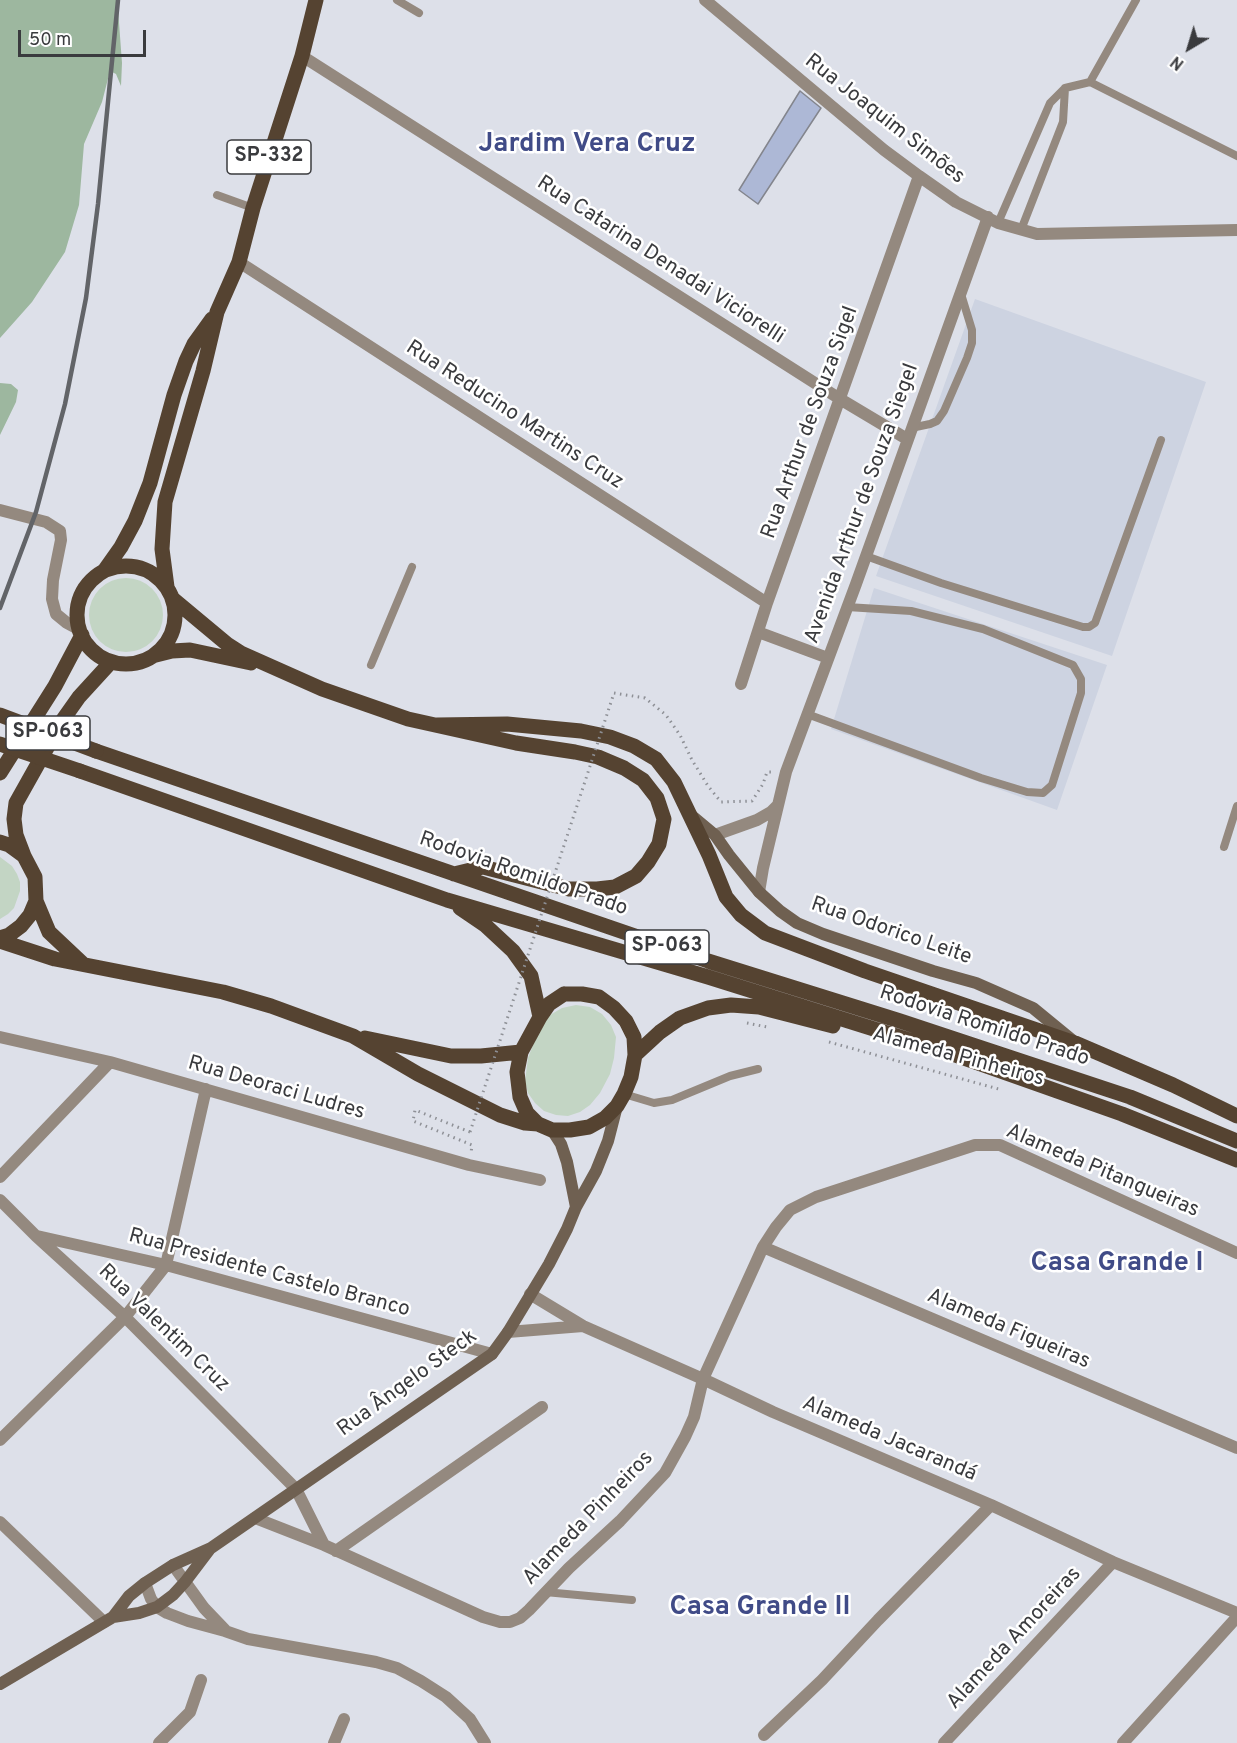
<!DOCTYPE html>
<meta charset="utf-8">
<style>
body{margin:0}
#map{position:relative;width:1237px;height:1743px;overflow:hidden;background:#dde0e9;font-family:Overpass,sans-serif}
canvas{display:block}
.north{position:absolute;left:1159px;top:18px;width:60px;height:60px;-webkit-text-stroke:4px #fff;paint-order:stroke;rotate:218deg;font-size:16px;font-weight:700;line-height:24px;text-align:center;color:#3a3b3e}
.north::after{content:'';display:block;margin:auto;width:21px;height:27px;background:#3a3b3e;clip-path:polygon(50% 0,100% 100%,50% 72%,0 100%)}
.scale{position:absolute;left:18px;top:30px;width:128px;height:27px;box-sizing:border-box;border:3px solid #3a3b3e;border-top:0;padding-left:8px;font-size:18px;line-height:21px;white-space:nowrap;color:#3a3b3e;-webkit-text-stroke:4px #fff;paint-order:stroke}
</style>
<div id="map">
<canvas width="1237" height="1743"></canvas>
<div class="north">N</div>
<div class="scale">50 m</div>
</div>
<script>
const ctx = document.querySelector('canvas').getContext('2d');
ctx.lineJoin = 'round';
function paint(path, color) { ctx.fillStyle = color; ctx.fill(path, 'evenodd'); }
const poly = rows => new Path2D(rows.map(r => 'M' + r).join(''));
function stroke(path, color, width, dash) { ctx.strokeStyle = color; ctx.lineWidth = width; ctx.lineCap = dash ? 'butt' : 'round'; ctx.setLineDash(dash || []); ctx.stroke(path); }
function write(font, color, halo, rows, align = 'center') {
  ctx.font = font + ' Overpass,sans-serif'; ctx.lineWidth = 5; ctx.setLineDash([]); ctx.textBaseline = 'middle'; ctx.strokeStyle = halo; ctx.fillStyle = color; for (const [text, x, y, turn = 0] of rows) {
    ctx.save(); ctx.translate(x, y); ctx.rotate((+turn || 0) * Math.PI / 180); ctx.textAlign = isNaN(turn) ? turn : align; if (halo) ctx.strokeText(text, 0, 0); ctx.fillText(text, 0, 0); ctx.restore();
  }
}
const built = poly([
 [975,299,1206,382,1112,656,876,576],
 [874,588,1107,665,1057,810,831,729]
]);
const green = poly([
 '89 615a37 37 0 1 1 74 0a37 37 0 1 1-74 0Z',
 [0,857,12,866,17,874,20,882,20,891,14,908,8,914,0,919],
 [576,1005,590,1007,602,1014,611,1025,616,1037,614,1058,610,1074,600,1093,590,1105,580,1112,568,1116,556,1115,544,1111,535,1103,528,1093,525,1081,528,1058,538,1032,550,1015,562,1008]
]);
const forest = poly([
 [0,0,120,0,118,9,122,63,121,86,116,74,110,71,102,102,84,144,79,205,65,252,32,302,0,338],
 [0,383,11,384,18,390,16,402,0,435]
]);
const building = poly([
 [800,91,821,108,758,204,739,190,800,91]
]);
const path = poly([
 [614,693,645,698,666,715,680,735,692,760,708,786,721,802,752,801,763,784,767,772,773,772],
 [747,1023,767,1027],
 [829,1042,1002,1090],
 [470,1132,415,1110,413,1121,472,1145,471,1153]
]);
const lane = poly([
 [397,0,419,13],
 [1090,82,1136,0],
 [217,195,253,208],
 [998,223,1050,103,1065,88,1090,82,1237,156],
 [1021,230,1063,122,1065,88],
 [911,428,930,424,937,421,944,411,967,358,972,343,972,330,961,294],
 [866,556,941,583,1083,627,1089,627,1095,623,1161,440],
 [371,665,412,567],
 [807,714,981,778,1027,792,1043,793,1052,785,1081,693,1081,679,1073,665,983,629,911,611,847,607],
 [1224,847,1237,806],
 [624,1094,654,1103,672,1100,730,1076,758,1069],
 [545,1592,632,1600]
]);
const street = poly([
 [705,0,884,150,919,176,956,202,998,223,1037,234,1237,230],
 [302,56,840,399,907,439],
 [239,262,767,603],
 [0,510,46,522,60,531,61,540,53,580,52,599,56,614,67,623,80,630],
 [758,632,828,658],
 [741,684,767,603,919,176],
 [715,835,757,820,771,812,778,805],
 [759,892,763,868,786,772,856,584,988,217],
 [0,1037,110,1062,469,1165,540,1180],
 [0,1177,110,1062],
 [0,1200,36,1236,125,1317,296,1489,324,1545],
 [37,1236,166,1265,492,1354],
 [763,1247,1237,1448],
 [530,1294,583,1326,703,1379,773,1412,991,1505,1113,1562,1237,1613],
 [508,1332,583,1326],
 [0,1440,125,1317,166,1265,206,1089],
 [255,1518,324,1545,483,1617,500,1622,510,1622,520,1618,529,1610,569,1568,620,1521,665,1473,685,1437,694,1417,703,1379,763,1247,776,1227,790,1210,816,1197,975,1145,1000,1145,1237,1253],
 [0,1522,104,1622],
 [336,1551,542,1407],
 [173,1565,204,1608,225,1630],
 [145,1583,151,1599,157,1607,167,1613,188,1621,225,1631,248,1639,376,1662,397,1668,421,1681,446,1697,470,1719,485,1743],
 [764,1735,822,1680,878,1620,991,1505],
 [159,1743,190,1712,201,1680],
 [334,1743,344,1719],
 [944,1743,1113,1562],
 [1123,1743,1237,1617]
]);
const secondary = poly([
 [691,815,715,835,729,855,759,892,780,911,797,923,823,934,933,971,976,983,1033,1008,1072,1040],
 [552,1130,561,1144,567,1162,576,1207],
 [113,1617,139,1613,157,1607,173,1595,185,1582,210,1549],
 [0,1684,113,1617,129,1596,145,1583,173,1565,211,1548,492,1354,508,1332,549,1264,567,1229,576,1207,596,1171,608,1141,617,1106]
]);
const primary = poly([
 '77 615a49 49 0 1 1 98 0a49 49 0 1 1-98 0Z',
 [104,571,121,547,135,521,150,483,174,395,186,361,194,344,212,319],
 [167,587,162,549,165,502,203,371,217,312,239,262,253,208,302,56,316,0],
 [173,599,227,644,241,653,322,689,408,719,516,743,575,752,598,757,624,768,643,780,657,798,664,819,659,844,648,862,636,876,615,887,597,889,569,889,483,867,454,874],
 [156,655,172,651,190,650,251,663],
 [437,725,507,724,581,731,610,737,634,746,656,759,674,782,709,855,726,897,741,915,765,933,865,971,1075,1043,1173,1085,1237,1116],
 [96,751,708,961,900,1021,1130,1097,1237,1141],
 [80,771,447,900,708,977,941,1050,1122,1114,1237,1160],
 [0,773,55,686,82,635],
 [0,842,9,845,24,856,35,877,36,901,30,915,21,926,9,935,0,938],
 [24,856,16,835,14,819,16,803,62,721,79,697,111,662],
 [36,901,49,932,83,964],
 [460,908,485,925,513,951,531,976,540,1017],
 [0,941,55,959,223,992,271,1006,353,1036,418,1074,500,1115,525,1123,538,1124],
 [564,994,582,994,599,997,614,1008,626,1021,634,1037,635,1055,631,1077,624,1094,617,1106,605,1118,589,1127,570,1130,552,1130,538,1124,527,1113,520,1097,517,1072,521,1052,540,1017,549,1004,564,994],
 [365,1038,451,1056,481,1056,521,1052],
 [635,1055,660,1032,680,1018,708,1008,731,1005,759,1007,833,1026]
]);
const rail = poly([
 [0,608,36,512,65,404,86,298,98,204,118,0]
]);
const pathBridge = poly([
 [470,1132,614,693]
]);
const primaryBridge = poly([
 [0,715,96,751],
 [0,744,80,771]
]);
const shields = [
 [269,157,84],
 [48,733,84],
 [667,947,84]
];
const shieldNames = [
 ["SP-332",269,157],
 ["SP-063",48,733],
 ["SP-063",667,947]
];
const streetNames = [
 ["Rua Joaquim Simões",884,120,38],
 ["Rua Catarina Denadai Viciorelli",660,261,33],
 ["Rua Reducino Martins Cruz",514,416,33],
 ["Rua Arthur de Souza Sigel",811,423,-70],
 ["Avenida Arthur de Souza Siegel",863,504,-70],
 ["Rodovia Romildo Prado",523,875,19],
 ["Rua Odorico Leite",891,932,19],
 ["Rodovia Romildo Prado",984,1027,18],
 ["Alameda Pinheiros",958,1058,15],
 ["Rua Deoraci Ludres",276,1089,16],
 ["Alameda Pitangueiras",1102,1172,23],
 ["Rua Presidente Castelo Branco",269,1274,15],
 ["Rua Valentim Cruz",163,1329,44],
 ["Alameda Figueiras",1008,1330,23],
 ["Rua Ângelo Steck",408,1384,-36],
 ["Alameda Jacarandá",889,1440,23],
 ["Alameda Pinheiros",589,1519,-46],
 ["Alameda Amoreiras",1015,1639,-47]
];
const districtNames = [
 ["Jardim Vera Cruz",587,146],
 ["Casa Grande I",1117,1265],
 ["Casa Grande II",760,1609]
];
paint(built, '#cdd3e1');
paint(green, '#c3d5c4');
paint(forest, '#9db79f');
paint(building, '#adb8d6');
stroke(building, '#83858d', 1.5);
stroke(path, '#8e9096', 3, [1.5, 4.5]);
stroke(lane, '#94897f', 8);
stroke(street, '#94897f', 12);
stroke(secondary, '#6f6051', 12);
stroke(primary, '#554331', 15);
stroke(rail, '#626468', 4.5);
stroke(pathBridge, '#8e9096', 3, [1.5, 4.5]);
stroke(primaryBridge, '#554331', 15);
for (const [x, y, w] of shields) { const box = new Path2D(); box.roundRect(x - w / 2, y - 17, w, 34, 4.5); ctx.fillStyle = '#fff'; ctx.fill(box); stroke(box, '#3a3b3e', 1.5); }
write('bold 20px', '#3a3b3e', null, shieldNames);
write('21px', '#3a3b3e', '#fff', streetNames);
write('bold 27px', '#404b87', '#fff', districtNames);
</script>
